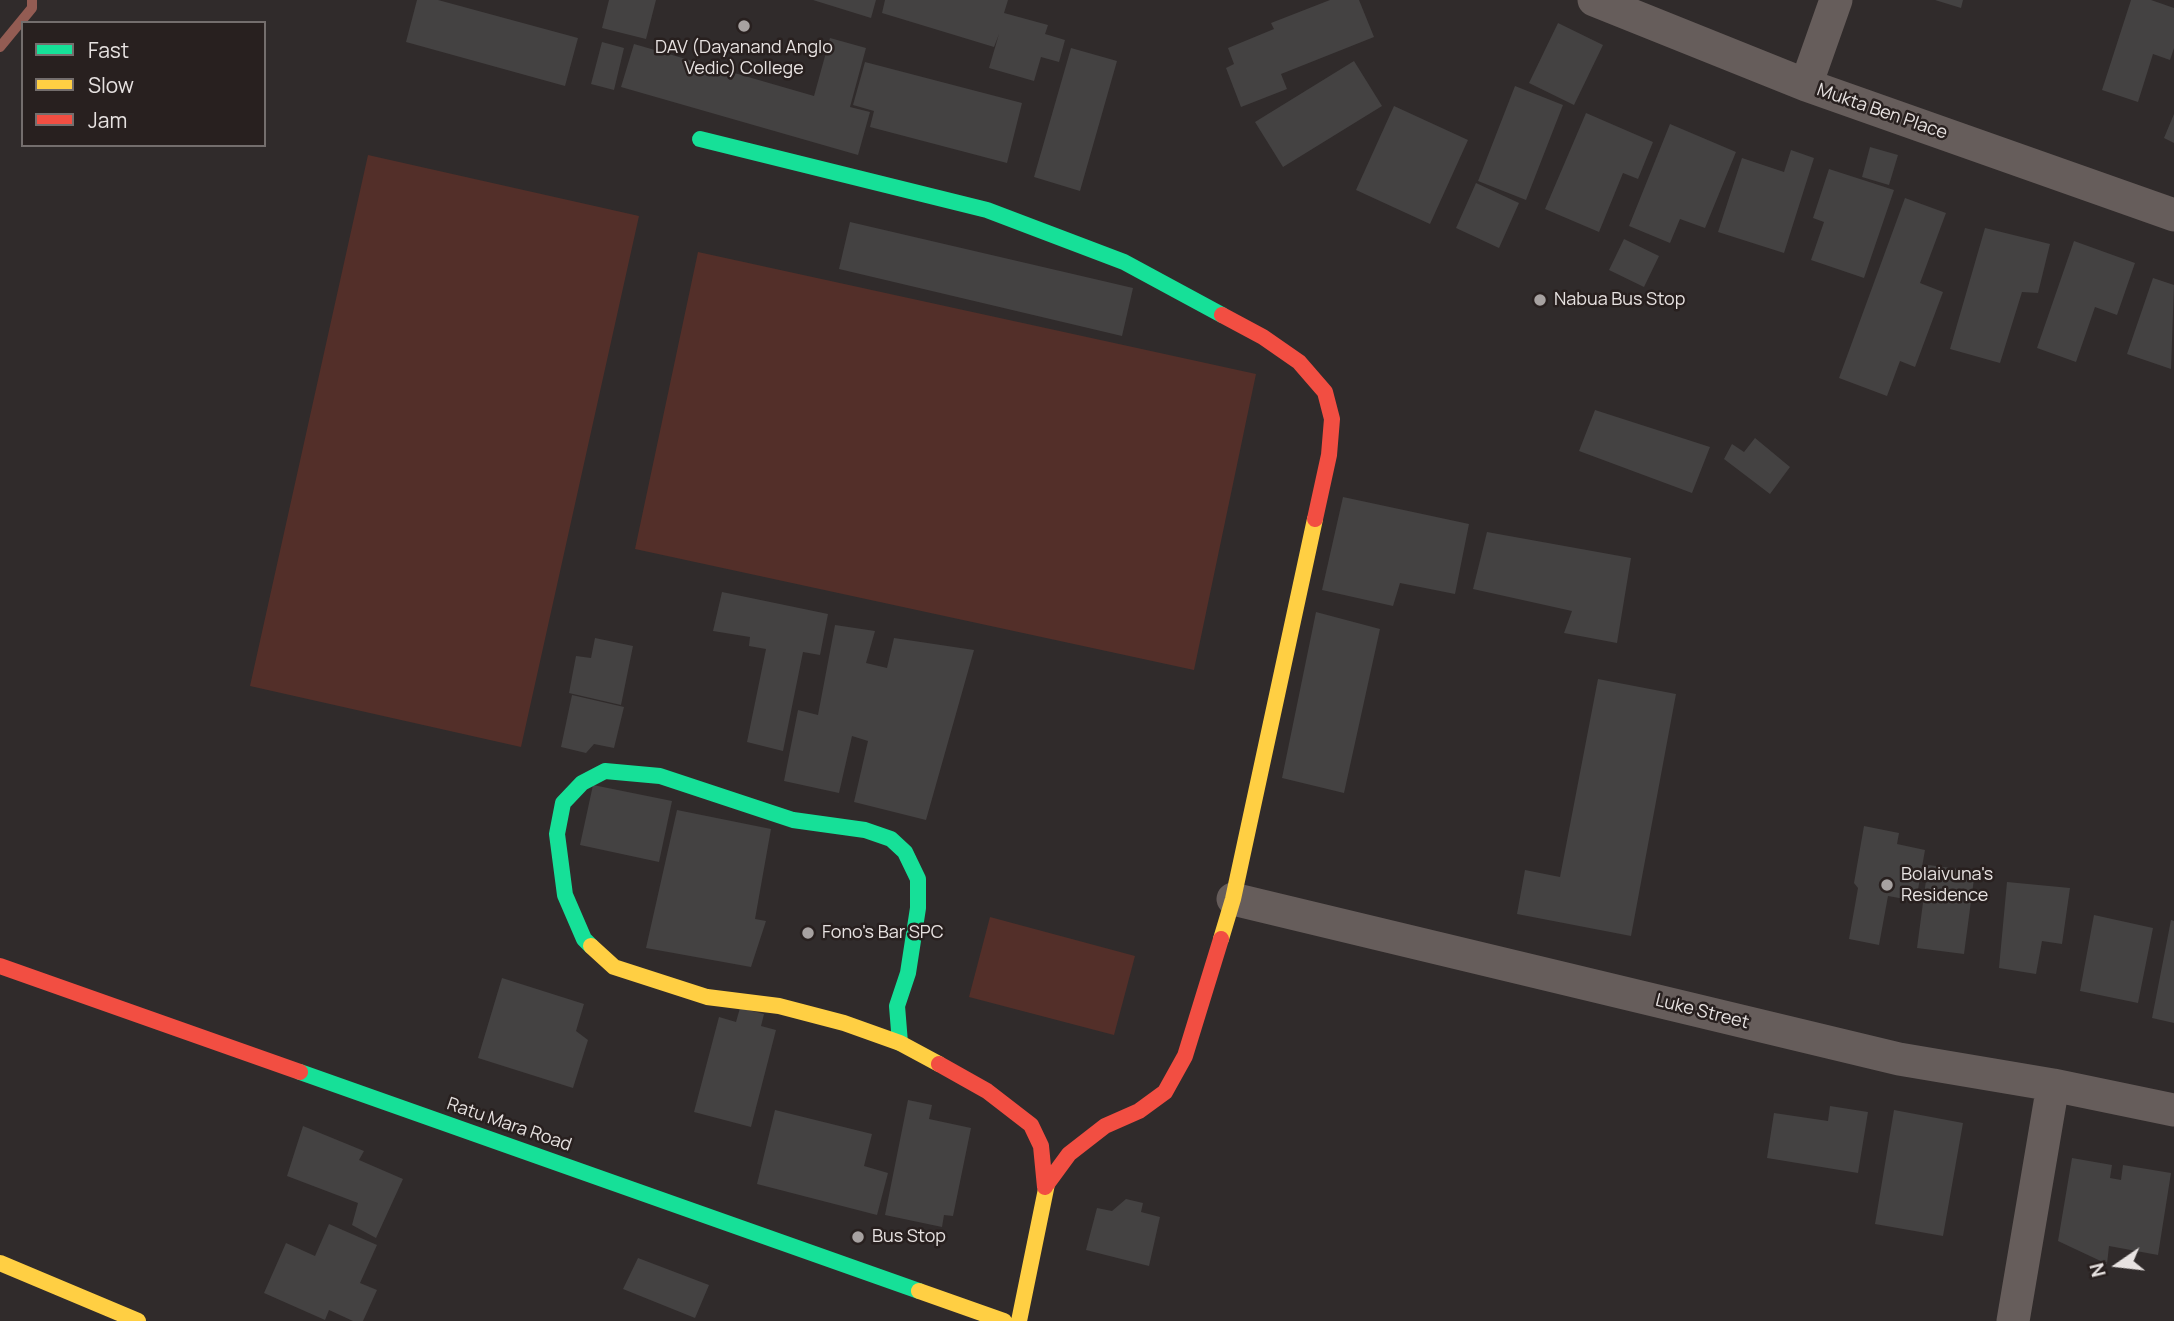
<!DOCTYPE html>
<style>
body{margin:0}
#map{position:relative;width:2174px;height:1321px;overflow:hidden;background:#302b2b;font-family:Manrope,sans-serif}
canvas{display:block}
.legend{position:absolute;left:21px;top:21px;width:245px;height:126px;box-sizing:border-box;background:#28201f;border:2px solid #746e6d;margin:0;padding:9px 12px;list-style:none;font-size:21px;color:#e7e2e1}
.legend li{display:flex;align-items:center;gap:14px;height:35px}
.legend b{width:35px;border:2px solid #746e6d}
.north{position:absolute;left:2083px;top:1230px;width:70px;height:70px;-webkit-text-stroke:5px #28201f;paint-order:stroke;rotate:256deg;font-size:19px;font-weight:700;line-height:28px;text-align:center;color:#e7e2e1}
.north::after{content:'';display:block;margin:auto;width:24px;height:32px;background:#e7e2e1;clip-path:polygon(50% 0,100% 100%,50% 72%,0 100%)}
</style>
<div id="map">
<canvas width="2174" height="1321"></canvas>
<ul class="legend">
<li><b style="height:9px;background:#16e098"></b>Fast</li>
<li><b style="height:9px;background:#ffcf43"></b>Slow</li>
<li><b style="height:9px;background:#f24e42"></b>Jam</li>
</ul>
<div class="north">N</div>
</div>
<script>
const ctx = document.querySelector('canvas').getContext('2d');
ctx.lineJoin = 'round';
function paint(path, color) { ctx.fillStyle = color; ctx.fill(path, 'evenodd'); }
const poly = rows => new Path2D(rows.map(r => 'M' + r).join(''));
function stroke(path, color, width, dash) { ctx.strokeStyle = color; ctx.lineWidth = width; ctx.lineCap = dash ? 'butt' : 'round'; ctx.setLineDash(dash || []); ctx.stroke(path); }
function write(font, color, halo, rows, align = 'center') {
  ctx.font = font + ' Manrope,sans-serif'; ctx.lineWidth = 5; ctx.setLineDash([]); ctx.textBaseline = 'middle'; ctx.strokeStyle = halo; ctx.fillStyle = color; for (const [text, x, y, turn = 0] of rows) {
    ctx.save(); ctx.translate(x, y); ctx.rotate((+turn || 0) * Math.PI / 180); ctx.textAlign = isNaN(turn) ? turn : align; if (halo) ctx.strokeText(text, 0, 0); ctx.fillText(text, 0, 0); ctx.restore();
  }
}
const green = poly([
 [368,155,639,216,521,747,250,686],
 [698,252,1256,374,1194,670,635,549],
 [990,917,1135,956,1114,1035,969,997]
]);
const stream = poly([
 [0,47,32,8,32,0]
]);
const building = poly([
 [417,0,438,0,578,38,565,86,406,42],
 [609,0,656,0,646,39,602,28],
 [813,0,876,0,871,18],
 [885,0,1008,0,1004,13,1048,25,1045,34,1065,40,1059,62,1041,57,1034,81,989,68,999,34,994,47,882,13],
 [1330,0,1359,0,1374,37,1281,74,1287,89,1241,107,1226,68,1234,64,1228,48,1274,29,1271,23],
 [1935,0,1963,0,1961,8],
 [2131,0,2151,0,2174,8,2174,48,2170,60,2153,54,2138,102,2102,90],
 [1558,23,1603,45,1574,105,1529,83],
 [830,38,866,48,850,107,870,112,858,155,621,87,634,44,814,96],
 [602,42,624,48,614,90,591,84],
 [1071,48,1117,61,1080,191,1034,177],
 [1354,61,1382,106,1283,167,1255,122],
 [865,62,1022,103,1007,163,870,127,874,111,853,105],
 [1515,86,1563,105,1526,200,1478,181],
 [1394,106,1468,140,1430,224,1356,190],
 [1586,113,1653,142,1638,179,1623,173,1599,232,1545,209],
 [2174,114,2174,143,2164,138],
 [1670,124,1736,152,1705,228,1680,219,1670,243,1629,226],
 [1870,147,1898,155,1889,185,1862,177],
 [1791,150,1814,158,1784,253,1718,232,1742,158,1784,172],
 [1829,169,1894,190,1864,278,1811,260,1824,222,1813,218],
 [1476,183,1519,203,1499,248,1456,228],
 [1905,198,1946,213,1920,283,1943,292,1915,367,1900,361,1887,396,1839,378],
 [850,222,1133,288,1122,336,839,269],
 [1985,228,2050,244,2038,293,2022,292,2000,363,1950,349],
 [1624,239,1659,256,1644,287,1609,270],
 [2074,241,2135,263,2117,315,2095,307,2076,362,2037,348],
 [2153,278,2174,285,2171,369,2127,354],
 [1595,410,1710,447,1692,493,1579,451],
 [1755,438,1790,467,1770,494,1724,459,1732,444,1744,452],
 [1343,497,1469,524,1455,594,1400,583,1393,606,1322,590],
 [1487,532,1631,558,1617,643,1564,633,1572,611,1473,589],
 [722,592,828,614,820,655,803,652,783,751,747,742,766,649,749,646,750,637,713,631],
 [1316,612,1380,629,1344,793,1282,778],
 [835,625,875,631,866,663,887,668,894,638,974,650,926,820,854,802,868,741,852,736,839,793,784,781,798,710,818,715],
 [595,638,633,646,621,705,569,693,576,656,591,658],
 [1598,679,1676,694,1631,936,1517,914,1525,870,1560,877],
 [572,695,624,707,614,748,594,744,586,753,561,747],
 [593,785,672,801,659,862,580,845],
 [677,810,771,829,755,919,766,921,751,967,646,948],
 [1864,826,1899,833,1897,844,1925,850,1916,901,1888,896,1879,945,1849,939,1858,888,1854,883],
 [1928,865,1975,871,1964,954,1917,948],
 [2007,882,2070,888,2062,944,2042,941,2036,974,1999,968],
 [2094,915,2153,928,2138,1003,2080,991],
 [2171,920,2174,921,2174,1023,2152,1018],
 [502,978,584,1004,576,1031,588,1040,573,1088,478,1058],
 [740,1008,764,1014,761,1026,776,1030,751,1127,694,1112,719,1017,736,1022],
 [908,1100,932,1105,929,1119,971,1128,953,1216,944,1215,942,1227,885,1215],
 [1830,1106,1868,1112,1858,1173,1767,1158,1774,1113,1828,1121],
 [775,1110,872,1134,864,1166,888,1173,877,1215,757,1184],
 [1894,1110,1963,1123,1943,1236,1875,1224],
 [303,1126,364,1151,359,1160,403,1179,376,1238,352,1225,358,1203,287,1176],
 [2072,1158,2112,1165,2110,1178,2121,1180,2123,1165,2171,1173,2158,1255,2109,1246,2107,1264,2058,1241],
 [1126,1199,1143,1203,1141,1212,1160,1217,1149,1266,1086,1250,1097,1208,1112,1211],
 [329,1224,377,1245,360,1283,377,1290,363,1321,353,1321,329,1310,325,1320,264,1293,286,1243,315,1256],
 [638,1258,709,1285,695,1318,623,1289]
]);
const street = poly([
 [1594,0,1806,85,2174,215],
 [1806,85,1836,0],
 [1233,899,1899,1059,2053,1085,2174,1110],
 [2013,1321,2053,1085]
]);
const fast = poly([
 [700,139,987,210,1124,262,1222,315],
 [591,946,584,939,565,895,557,834,563,803,582,783,605,771,660,776,793,820,865,830,891,839,905,852,918,879,918,908,908,973,897,1006,900,1043],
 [300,1072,919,1291]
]);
const slow = poly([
 [1221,939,1233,899,1315,519],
 [591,946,614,967,707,997,779,1006,844,1023,900,1043,939,1064],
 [0,1263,138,1321],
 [919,1291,1004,1321],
 [1019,1321,1047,1184]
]);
const jam = poly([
 [1222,315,1263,337,1299,362,1325,392,1332,419,1329,455,1315,519],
 [0,966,300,1072],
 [939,1064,987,1091,1031,1125,1041,1146,1045,1187],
 [1047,1184,1069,1154,1105,1126,1139,1111,1165,1092,1185,1056,1221,939]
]);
const markers = [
 [744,26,7,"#a7a2a1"],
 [1540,300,7,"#a7a2a1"],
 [1887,885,7,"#a7a2a1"],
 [808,933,7,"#a7a2a1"],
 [858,1237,7,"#a7a2a1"]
];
const poiNames = [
 ["DAV (Dayanand Anglo",744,48,"center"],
 ["Vedic) College",744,69,"center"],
 ["Nabua Bus Stop",1554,300],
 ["Bolaivuna's",1901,875],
 ["Residence",1901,896],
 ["Fono's Bar SPC",822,933],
 ["Bus Stop",872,1237]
];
const streetNames = [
 ["Mukta Ben Place",1882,112,19],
 ["Luke Street",1702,1012,14],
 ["Ratu Mara Road",509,1125,19]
];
paint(green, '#532f29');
stroke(stream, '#935c53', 10);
paint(building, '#444242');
stroke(street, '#665d5b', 33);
stroke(fast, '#16e098', 16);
stroke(slow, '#ffcf43', 16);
stroke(jam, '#f24e42', 16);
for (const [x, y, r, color] of markers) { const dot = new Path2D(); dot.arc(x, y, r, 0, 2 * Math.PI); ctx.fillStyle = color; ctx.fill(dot); stroke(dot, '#28201f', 2.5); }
write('18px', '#e7e2e1', '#28201f', poiNames, 'left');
write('18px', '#e7e2e1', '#28201f', streetNames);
</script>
